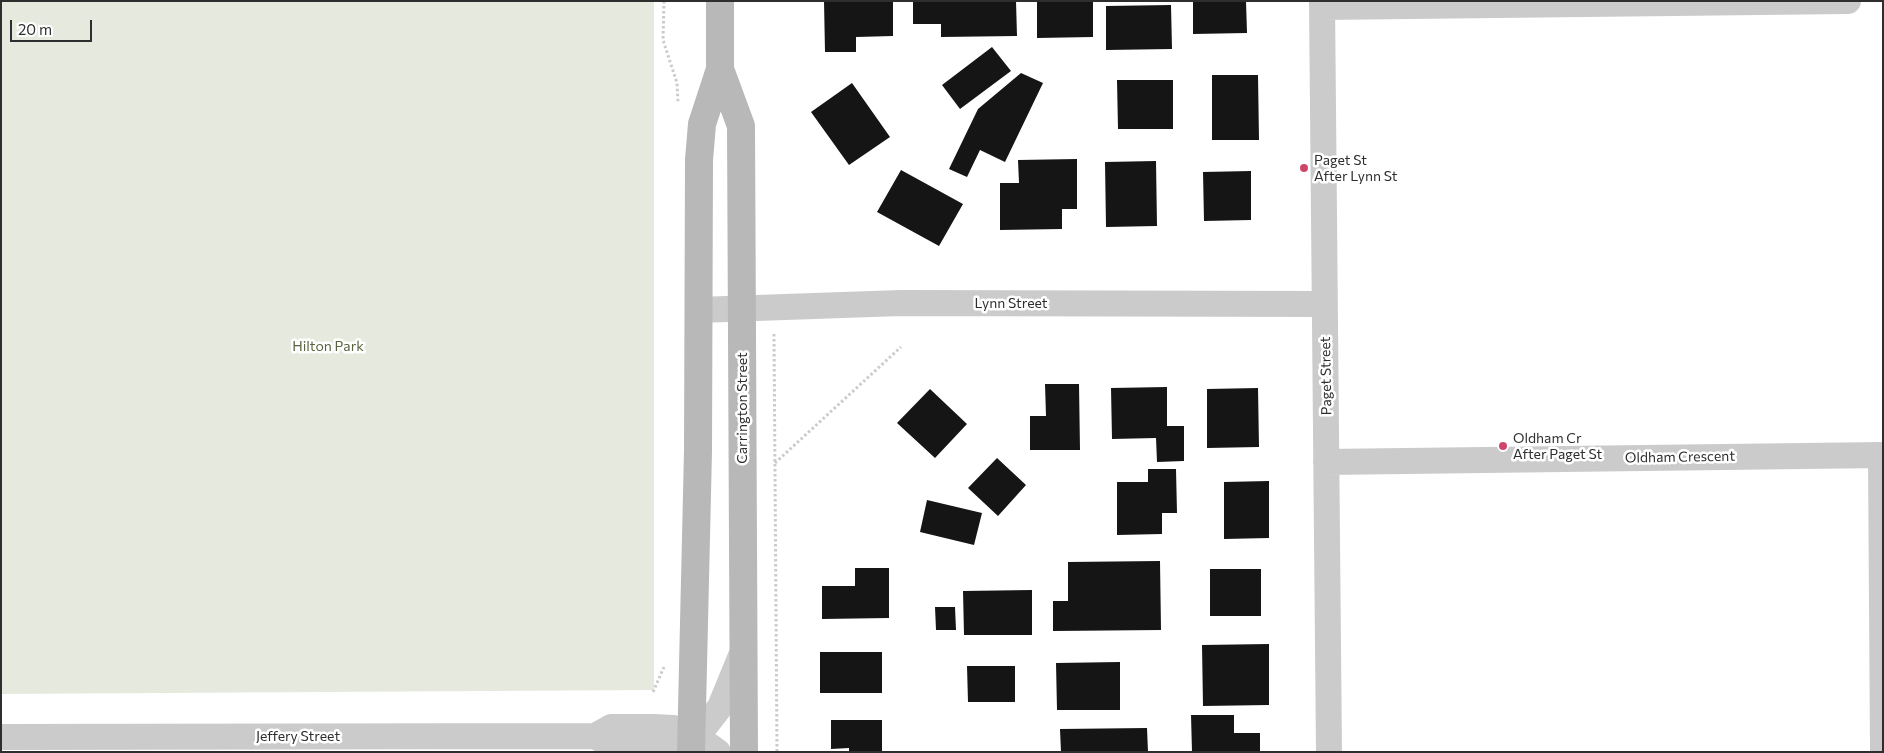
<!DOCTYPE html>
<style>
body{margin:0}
#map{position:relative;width:1884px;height:753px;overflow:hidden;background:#fff;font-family:Commissioner,sans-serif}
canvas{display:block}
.frame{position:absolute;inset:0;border:2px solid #2e2e2e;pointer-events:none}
.scale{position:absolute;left:10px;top:20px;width:82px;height:22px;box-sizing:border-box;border:2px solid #2e2e2e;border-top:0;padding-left:6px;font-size:15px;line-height:18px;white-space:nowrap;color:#2e2e2e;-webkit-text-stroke:4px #fff;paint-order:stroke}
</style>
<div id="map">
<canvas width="1884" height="753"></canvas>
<div class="frame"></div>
<div class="scale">20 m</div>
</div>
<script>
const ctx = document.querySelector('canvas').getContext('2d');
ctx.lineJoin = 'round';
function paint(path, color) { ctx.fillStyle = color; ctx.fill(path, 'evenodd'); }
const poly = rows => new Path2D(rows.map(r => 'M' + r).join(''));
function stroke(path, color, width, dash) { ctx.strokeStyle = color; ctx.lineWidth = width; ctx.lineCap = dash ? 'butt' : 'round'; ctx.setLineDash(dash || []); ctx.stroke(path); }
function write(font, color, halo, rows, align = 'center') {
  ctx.font = font + ' Commissioner,sans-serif'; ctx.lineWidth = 5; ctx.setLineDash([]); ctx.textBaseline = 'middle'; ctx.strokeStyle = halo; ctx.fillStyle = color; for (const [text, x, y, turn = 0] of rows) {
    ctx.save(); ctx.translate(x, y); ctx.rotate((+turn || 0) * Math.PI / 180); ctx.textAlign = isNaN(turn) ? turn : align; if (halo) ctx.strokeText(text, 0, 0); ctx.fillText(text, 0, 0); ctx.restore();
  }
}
const green = poly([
 [1,1,654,1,654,690,1,694]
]);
const building = poly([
 [824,1,893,1,893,36,856,37,856,52,825,52],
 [913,1,1016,1,1017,36,941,37,941,24,913,24],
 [1037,1,1093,1,1093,37,1037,38],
 [1193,1,1246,1,1247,33,1193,34],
 [1171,5,1172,49,1106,50,1106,6],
 [992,47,1011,71,960,109,942,85],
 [1021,73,1043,83,1005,162,980,150,967,177,949,169,978,109],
 [1212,75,1258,75,1259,140,1212,140],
 [1117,80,1173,80,1173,129,1118,129],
 [852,83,890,137,849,165,811,112],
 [1077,159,1077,209,1062,209,1062,229,1000,230,1000,183,1019,183,1018,160],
 [1156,161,1157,226,1106,227,1105,162],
 [901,170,963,204,939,246,877,212],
 [1251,171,1251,220,1204,221,1203,172],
 [1045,384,1079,384,1080,450,1030,450,1030,416,1046,416],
 [1167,387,1167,426,1184,426,1184,461,1157,462,1156,438,1112,439,1111,388],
 [1258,388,1259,447,1207,448,1207,389],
 [930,389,967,424,935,458,897,423],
 [997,458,1026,485,998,516,968,488],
 [1148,469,1176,469,1177,513,1162,513,1162,534,1117,535,1117,482,1148,482],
 [1269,481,1269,538,1224,539,1224,482],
 [927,500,982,513,974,545,920,532],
 [1160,561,1161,630,1053,631,1053,601,1068,601,1068,562],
 [855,568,889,568,889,618,822,619,822,586,855,586],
 [1210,569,1261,569,1261,616,1210,616],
 [1032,590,1032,635,964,635,963,591],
 [935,607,955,607,956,630,936,630],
 [1269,644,1269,705,1203,706,1202,645],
 [820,652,882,652,882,693,820,693],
 [1120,662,1120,710,1057,710,1056,663],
 [967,666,1015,666,1015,702,968,702],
 [1191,715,1234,715,1234,733,1260,733,1260,752,1192,752],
 [831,720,882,720,882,752,849,752,849,748,831,749],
 [1147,728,1148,752,1061,752,1060,729]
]);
const path = poly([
 [664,1,663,40,677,83,678,102],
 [774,334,777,752],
 [775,463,901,347],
 [653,692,664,667]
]);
const street = poly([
 [1322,1,1329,752],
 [1322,7,1848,1],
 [698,310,901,303,1325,304],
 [1881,455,1883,752],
 [1326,462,1883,455],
 [595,736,612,746,677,746,706,725,720,707,743,651],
 [1,737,595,736,611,727,654,727,673,728,707,744,718,752]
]);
const secondary = poly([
 [720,69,741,126,744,752],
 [691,752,698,451,699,160,702,124,720,69,720,1]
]);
const markers = [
 [1304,168,5,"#cf466a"],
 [1503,446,5,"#cf466a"]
];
const poiNames = [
 ["Paget St",1314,160],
 ["After Lynn St",1314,176],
 ["Oldham Cr",1513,438],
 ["After Paget St",1513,454]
];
const streetNames = [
 ["Lynn Street",1011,303],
 ["Paget Street",1326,376,-91],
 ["Carrington Street",742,408,-90],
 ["Oldham Crescent",1680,457,-1],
 ["Jeffery Street",298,736]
];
const parkNames = [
 ["Hilton Park",328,346]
];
paint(green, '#e6eade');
paint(building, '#151515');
stroke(path, '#cbcbcb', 3, [2.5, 2.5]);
stroke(street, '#cbcbcb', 26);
stroke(secondary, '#b8b8b8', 28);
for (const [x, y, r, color] of markers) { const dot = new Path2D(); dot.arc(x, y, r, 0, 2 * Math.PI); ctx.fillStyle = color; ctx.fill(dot); stroke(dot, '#fff', 2); }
write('14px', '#2e2e2e', '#fff', poiNames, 'left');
write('14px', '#2e2e2e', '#fff', streetNames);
write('14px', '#586441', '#fff', parkNames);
</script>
